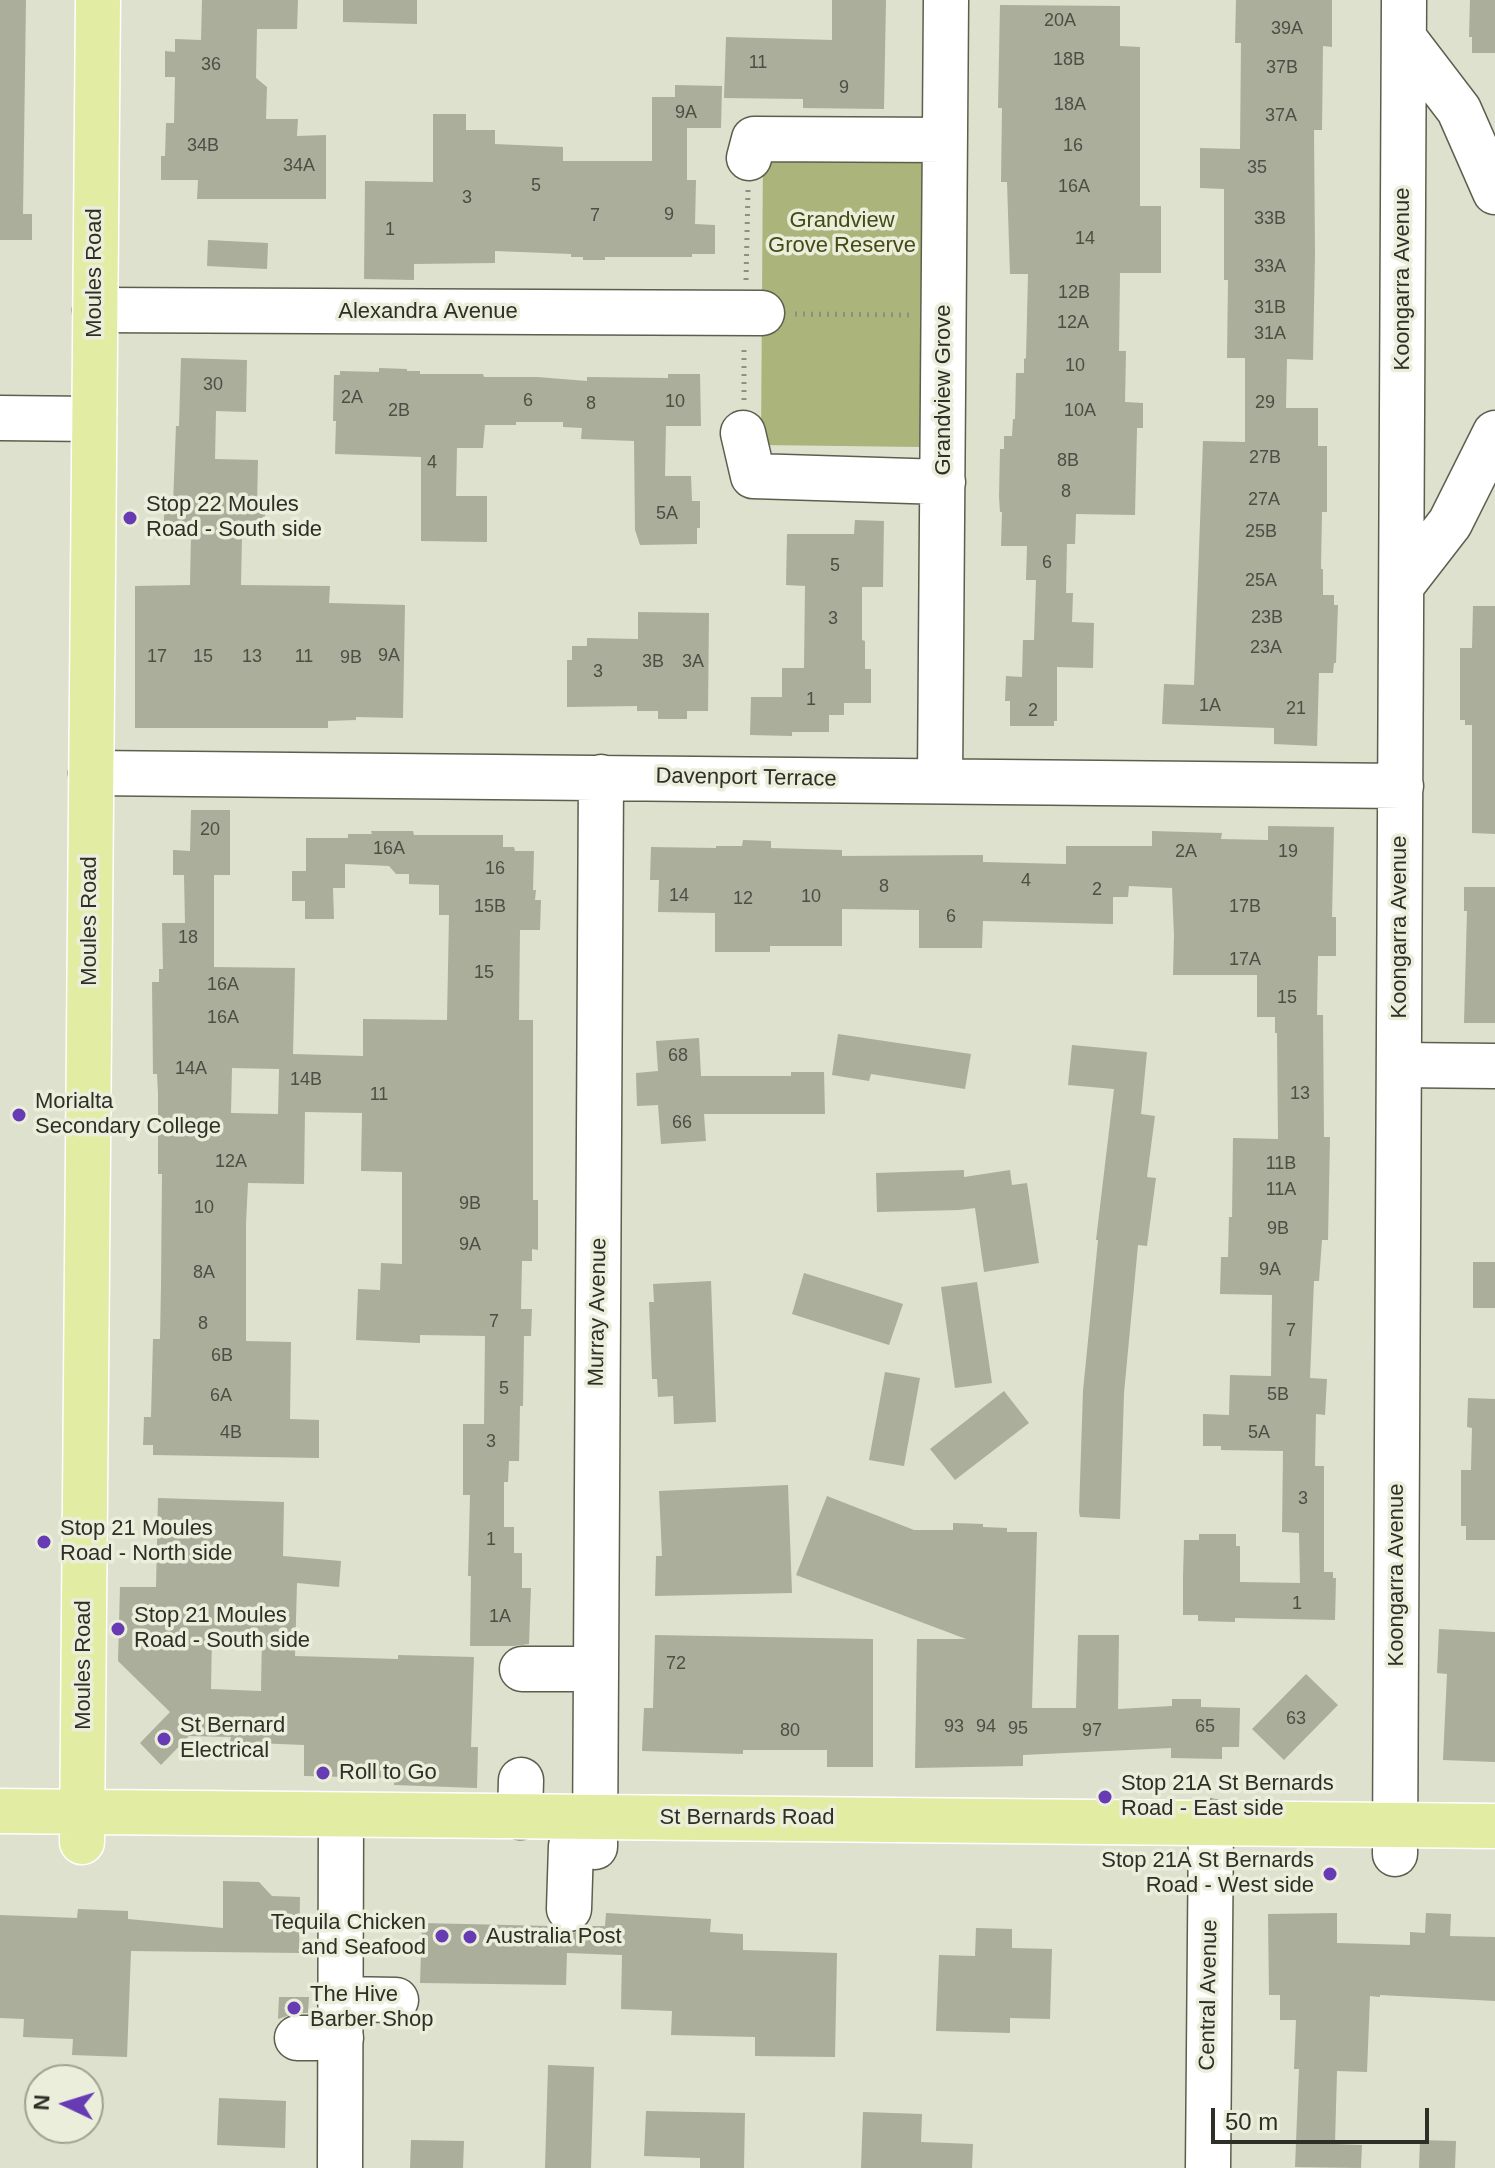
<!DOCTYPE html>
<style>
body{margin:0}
#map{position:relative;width:1495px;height:2168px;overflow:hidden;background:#dde1cd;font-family:Arial,sans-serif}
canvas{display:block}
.north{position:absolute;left:24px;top:2064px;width:80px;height:80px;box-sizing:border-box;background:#ebeeda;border:2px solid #9fa292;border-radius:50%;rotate:274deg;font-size:22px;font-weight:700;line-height:32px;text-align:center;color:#2e2f27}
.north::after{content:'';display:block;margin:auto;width:28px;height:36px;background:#673bb3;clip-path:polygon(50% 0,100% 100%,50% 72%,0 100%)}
.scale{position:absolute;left:1211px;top:2108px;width:218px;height:36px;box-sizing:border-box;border:4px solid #2e2f27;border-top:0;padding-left:10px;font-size:24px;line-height:28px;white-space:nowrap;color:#2e2f27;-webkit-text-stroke:6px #ebeeda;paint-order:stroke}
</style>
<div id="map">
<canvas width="1495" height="2168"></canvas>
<div class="north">N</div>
<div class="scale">50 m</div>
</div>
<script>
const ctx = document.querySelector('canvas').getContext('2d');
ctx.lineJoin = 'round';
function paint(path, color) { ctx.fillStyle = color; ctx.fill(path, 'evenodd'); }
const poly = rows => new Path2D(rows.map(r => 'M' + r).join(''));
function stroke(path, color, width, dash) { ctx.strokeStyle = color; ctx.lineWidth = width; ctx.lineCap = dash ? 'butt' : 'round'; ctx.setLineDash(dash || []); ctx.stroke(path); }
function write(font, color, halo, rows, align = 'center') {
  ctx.font = font + ' Arial,sans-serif'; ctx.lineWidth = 7; ctx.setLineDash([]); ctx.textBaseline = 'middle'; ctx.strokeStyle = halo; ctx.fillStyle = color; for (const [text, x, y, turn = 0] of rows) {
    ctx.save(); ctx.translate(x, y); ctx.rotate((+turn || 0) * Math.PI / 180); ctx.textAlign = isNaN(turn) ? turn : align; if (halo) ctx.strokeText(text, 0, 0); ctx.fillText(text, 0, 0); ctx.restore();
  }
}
const green = poly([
 [763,152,923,154,920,447,761,445]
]);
const building = poly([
 [0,0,26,0,23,214,32,214,32,240,0,240],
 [202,0,298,0,297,29,257,29,256,78,267,87,266,119,298,119,297,136,326,135,326,199,197,199,198,180,161,180,161,156,165,156,166,123,174,123,175,77,165,77,165,51,175,52,175,39,201,40],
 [343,0,417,0,417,24,343,22],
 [832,0,886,0,884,109,803,108,803,99,724,98,726,37,832,40],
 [1236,0,1332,0,1332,47,1323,46,1322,130,1314,130,1315,254,1313,360,1287,359,1286,408,1318,408,1318,446,1327,446,1327,512,1322,512,1321,569,1323,569,1323,595,1334,595,1334,605,1338,605,1336,663,1334,663,1333,673,1319,673,1317,746,1274,744,1274,728,1162,724,1164,684,1194,685,1203,441,1245,442,1245,358,1227,358,1228,280,1224,280,1224,189,1200,188,1200,148,1240,149,1241,43,1235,43],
 [1470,0,1495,0,1495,53,1472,53,1472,37,1469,37],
 [1000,5,1120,6,1120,46,1140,47,1140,206,1161,206,1161,273,1120,273,1119,351,1126,351,1125,402,1143,403,1143,428,1137,428,1135,515,1076,514,1075,544,1067,544,1066,593,1073,593,1072,622,1094,623,1093,668,1057,667,1057,721,1054,721,1054,726,1010,726,1010,701,1005,701,1006,676,1022,677,1023,640,1034,640,1036,580,1026,580,1027,546,1001,546,1002,512,1000,512,999,497,1000,449,1004,449,1004,436,1012,436,1013,419,1015,419,1016,373,1024,373,1024,359,1026,358,1028,274,1010,274,1007,182,1001,182,1002,108,998,108],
 [675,85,722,86,721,128,687,128,687,180,696,180,695,224,715,225,715,254,692,254,692,257,605,257,605,260,583,260,583,257,571,257,571,254,495,251,495,263,414,264,414,280,364,279,365,181,433,182,433,114,466,114,466,130,495,130,495,144,563,147,563,161,652,161,652,97,675,97],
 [208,240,268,243,267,269,207,266],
 [181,358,247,360,246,412,216,411,215,459,258,460,257,505,265,505,265,535,242,535,241,585,330,586,329,603,405,605,403,718,356,717,356,720,328,721,328,728,135,728,135,586,190,585,191,534,164,534,164,504,173,504,176,426,179,426],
 [379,368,407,369,407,371,420,371,420,374,483,374,484,377,537,377,587,381,587,377,668,378,668,374,700,374,701,426,666,426,665,476,691,476,692,501,700,501,700,528,697,528,697,544,640,545,635,530,634,441,581,439,582,428,563,427,563,422,516,422,516,425,485,425,483,448,457,448,456,496,487,496,487,542,421,541,421,457,335,454,336,421,333,421,334,375,340,375,340,371,379,372],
 [855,520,884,521,883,587,862,587,862,640,865,641,865,669,871,669,871,703,844,703,844,715,829,715,829,732,792,732,792,736,750,735,751,697,782,697,782,668,804,668,805,586,786,585,787,534,854,534],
 [1473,606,1495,606,1495,834,1472,833,1472,725,1465,725,1465,720,1460,720,1460,648,1472,648],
 [638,612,709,613,708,711,687,711,687,719,658,719,658,711,637,711,637,706,567,707,567,660,572,660,572,646,587,646,587,638,638,639],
 [191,810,230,810,230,875,214,875,214,967,295,968,293,1054,363,1056,363,1019,447,1020,449,915,439,915,439,885,409,884,409,874,396,874,389,866,345,864,345,888,333,888,334,919,305,919,305,901,292,901,292,871,306,871,306,838,348,838,348,834,372,834,371,831,413,831,414,835,503,835,503,847,514,847,515,851,534,851,533,890,536,890,535,900,541,900,540,930,520,930,519,1020,533,1020,533,1200,538,1200,538,1250,532,1249,532,1261,522,1261,521,1309,532,1309,531,1336,524,1336,523,1406,520,1406,519,1461,509,1461,508,1482,504,1482,504,1527,514,1527,514,1553,522,1553,522,1588,531,1588,529,1644,514,1646,470,1646,471,1576,468,1576,470,1495,463,1495,463,1424,484,1424,485,1336,420,1335,420,1343,356,1340,358,1289,380,1290,381,1263,402,1264,402,1172,361,1171,362,1113,305,1112,304,1184,248,1183,246,1223,246,1341,291,1342,290,1419,319,1420,319,1458,153,1455,153,1445,143,1445,144,1417,151,1417,153,1339,160,1339,161,1286,162,1174,158,1174,158,1093,157,1074,153,1074,152,982,159,982,159,969,163,969,162,923,185,923,184,875,173,875,173,850,190,851],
 [232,1068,279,1069,278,1114,231,1113],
 [1268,826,1334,827,1332,917,1336,917,1336,956,1318,956,1317,1015,1323,1015,1324,1137,1330,1137,1328,1240,1322,1240,1319,1281,1314,1281,1310,1378,1327,1379,1325,1415,1316,1414,1315,1466,1324,1466,1324,1572,1333,1572,1333,1578,1336,1578,1335,1620,1235,1618,1235,1622,1198,1621,1198,1615,1183,1615,1183,1577,1184,1540,1199,1540,1199,1534,1236,1534,1236,1546,1240,1546,1240,1582,1300,1583,1299,1533,1282,1532,1283,1451,1221,1450,1221,1446,1203,1446,1203,1414,1229,1415,1230,1375,1271,1376,1272,1295,1220,1294,1221,1257,1228,1257,1229,1217,1232,1217,1233,1138,1278,1139,1277,1033,1275,1033,1275,1017,1257,1017,1257,975,1173,975,1174,936,1172,888,1129,886,1128,897,1113,897,1113,924,983,921,982,948,919,948,919,910,842,909,842,946,770,946,770,952,715,952,715,913,658,912,659,880,650,880,651,847,716,848,716,846,742,846,743,840,771,841,771,848,842,850,842,856,983,855,983,862,1066,864,1066,846,1152,846,1152,831,1222,833,1221,839,1268,840],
 [1464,887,1495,887,1495,1023,1464,1023,1467,911,1464,911],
 [838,1034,971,1054,965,1089,871,1074,869,1081,832,1075],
 [699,1038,701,1076,791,1076,791,1072,824,1072,825,1114,704,1114,706,1141,661,1144,658,1105,637,1106,636,1073,658,1071,656,1041],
 [1072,1045,1147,1052,1141,1114,1155,1116,1147,1177,1156,1178,1147,1246,1138,1245,1124,1393,1120,1519,1080,1517,1079,1512,1083,1391,1098,1240,1096,1240,1114,1089,1068,1085],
 [964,1170,964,1177,1010,1170,1012,1185,1027,1183,1039,1263,984,1272,975,1208,959,1210,877,1212,876,1173],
 [1473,1262,1495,1262,1495,1308,1473,1308],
 [804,1273,903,1304,889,1345,792,1314],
 [711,1281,716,1422,674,1424,673,1396,658,1397,657,1379,652,1379,649,1302,654,1302,653,1284],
 [977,1282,992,1383,955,1388,941,1287],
 [885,1372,920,1378,904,1466,869,1460],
 [1004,1391,1029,1423,955,1480,930,1449],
 [1468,1398,1495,1399,1495,1540,1466,1540,1466,1526,1461,1526,1461,1470,1471,1470,1472,1428,1467,1427],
 [788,1485,792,1593,655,1596,656,1556,662,1556,659,1491],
 [827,1496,914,1530,953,1530,953,1523,983,1524,983,1527,1007,1528,1007,1532,1037,1532,1032,1708,1076,1708,1078,1635,1119,1635,1118,1709,1172,1706,1172,1699,1201,1699,1201,1707,1240,1708,1239,1747,1222,1747,1222,1759,1171,1758,1171,1748,1023,1755,1023,1766,915,1768,917,1639,966,1639,796,1575],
 [158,1498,284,1502,283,1556,341,1561,339,1587,297,1583,295,1656,398,1659,398,1655,474,1657,471,1747,478,1747,477,1788,394,1785,394,1778,304,1776,304,1745,230,1742,231,1737,189,1736,161,1765,140,1743,170,1712,118,1661,120,1587,156,1587],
 [212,1634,262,1635,261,1691,211,1689],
 [1439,1629,1495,1632,1495,1762,1443,1760,1447,1674,1437,1673],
 [655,1635,873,1639,873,1767,827,1767,827,1750,743,1750,743,1754,642,1751,644,1708,653,1708],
 [1306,1674,1338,1705,1284,1760,1252,1729],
 [223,1881,259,1882,272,1896,300,1897,299,1953,131,1951,127,2057,72,2055,73,2039,23,2037,24,2019,0,2018,0,1915,77,1918,78,1909,128,1911,128,1919,223,1928],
 [606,1913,711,1919,710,1932,743,1934,743,1950,837,1953,835,2057,755,2056,755,2037,671,2035,672,2011,621,2009,622,1955,567,1953,566,1985,420,1983,422,1923,551,1926,557,1931,569,1934,580,1931,586,1926,605,1926],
 [1337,1913,1337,1943,1410,1945,1410,1932,1425,1933,1426,1913,1451,1914,1450,1936,1495,1937,1495,2001,1380,1995,1380,1997,1370,1996,1367,2072,1337,2071,1335,2144,1362,2145,1361,2168,1295,2167,1299,2069,1294,2069,1296,2020,1280,2020,1280,1995,1269,1995,1268,1914],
 [976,1928,1012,1929,1012,1948,1052,1949,1050,2019,1010,2018,1010,2033,936,2031,939,1955,975,1956],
 [279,1997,309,1997,308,2013,296,2013,278,2019],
 [548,2065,594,2067,591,2168,545,2168],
 [219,2098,286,2101,285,2148,217,2145],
 [646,2111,745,2113,744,2168,700,2168,700,2158,644,2156],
 [863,2112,922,2114,921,2142,973,2144,972,2168,861,2168],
 [411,2140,464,2141,463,2168,410,2168],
 [1420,2140,1456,2141,1455,2168,1419,2168]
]);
const path = poly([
 [746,280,748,190],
 [795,314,909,315],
 [744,400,744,346]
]);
const minor = poly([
 [1404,38,1459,110,1495,192],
 [749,158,754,139,945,140],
 [95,310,762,313],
 [0,418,94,419],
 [743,433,753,476,943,482],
 [1402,585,1450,523,1495,433],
 [91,773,1401,786],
 [940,780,946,0],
 [1399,1065,1495,1066],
 [522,1669,595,1669],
 [520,1817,521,1780],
 [595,1847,601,777],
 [1395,1854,1404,0],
 [569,1909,571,1846],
 [341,1999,396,2000],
 [297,2038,341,2038],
 [340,2168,341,1816],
 [1208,2168,1211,1822]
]);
const major = poly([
 [0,1811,1495,1826],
 [82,1842,98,0]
]);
const markers = [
 [130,518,8,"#673bb3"],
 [19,1115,8,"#673bb3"],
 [44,1542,8,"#673bb3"],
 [118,1629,8,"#673bb3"],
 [164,1739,8,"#673bb3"],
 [323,1773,8,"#673bb3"],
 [1105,1797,8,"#673bb3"],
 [1330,1874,8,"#673bb3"],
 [442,1936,8,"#673bb3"],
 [470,1937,8,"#673bb3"],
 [294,2008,8,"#673bb3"]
];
const numberNames = [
 ["20A",1060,21],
 ["39A",1287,29],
 ["18B",1069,60],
 ["11",758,63],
 ["36",211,65],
 ["37B",1282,68],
 ["9",844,88],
 ["18A",1070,105],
 ["9A",686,113],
 ["37A",1281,116],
 ["34B",203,146],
 ["16",1073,146],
 ["34A",299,166],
 ["35",1257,168],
 ["5",536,186],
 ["16A",1074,187],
 ["3",467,198],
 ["9",669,215],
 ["7",595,216],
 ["33B",1270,219],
 ["1",390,230],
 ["14",1085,239],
 ["33A",1270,267],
 ["12B",1074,293],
 ["31B",1270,308],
 ["12A",1073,323],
 ["31A",1270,334],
 ["10",1075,366],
 ["30",213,385],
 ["2A",352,398],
 ["6",528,401],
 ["10",675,402],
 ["29",1265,403],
 ["8",591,404],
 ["2B",399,411],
 ["10A",1080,411],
 ["27B",1265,458],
 ["8B",1068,461],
 ["4",432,463],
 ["8",1066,492],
 ["27A",1264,500],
 ["5A",667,514],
 ["25B",1261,532],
 ["6",1047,563],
 ["5",835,566],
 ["25A",1261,581],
 ["23B",1267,618],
 ["3",833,619],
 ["23A",1266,648],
 ["9A",389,656],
 ["17",157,657],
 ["15",203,657],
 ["13",252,657],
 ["11",304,657],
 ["9B",351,658],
 ["3B",653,662],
 ["3A",693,662],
 ["3",598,672],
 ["1",811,700],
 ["1A",1210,706],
 ["21",1296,709],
 ["2",1033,711],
 ["20",210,830],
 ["16A",389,849],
 ["2A",1186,852],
 ["19",1288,852],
 ["16",495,869],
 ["4",1026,881],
 ["8",884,887],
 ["2",1097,890],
 ["14",679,896],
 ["10",811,897],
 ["12",743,899],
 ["15B",490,907],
 ["17B",1245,907],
 ["6",951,917],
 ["18",188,938],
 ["17A",1245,960],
 ["15",484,973],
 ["16A",223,985],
 ["15",1287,998],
 ["16A",223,1018],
 ["68",678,1056],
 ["14A",191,1069],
 ["14B",306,1080],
 ["13",1300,1094],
 ["11",379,1095],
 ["66",682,1123],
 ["12A",231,1162],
 ["11B",1281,1164],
 ["11A",1281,1190],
 ["9B",470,1204],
 ["10",204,1208],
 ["9B",1278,1229],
 ["9A",470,1245],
 ["9A",1270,1270],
 ["8A",204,1273],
 ["7",494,1322],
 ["8",203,1324],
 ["7",1291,1331],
 ["6B",222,1356],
 ["5",504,1389],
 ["5B",1278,1395],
 ["6A",221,1396],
 ["4B",231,1433],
 ["5A",1259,1433],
 ["3",491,1442],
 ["3",1303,1499],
 ["1",491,1540],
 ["1",1297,1604],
 ["1A",500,1617],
 ["72",676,1664],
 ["63",1296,1719],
 ["93",954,1727],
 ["94",986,1727],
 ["65",1205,1727],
 ["95",1018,1729],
 ["80",790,1731],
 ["97",1092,1731]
];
const parkNames = [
 ["Grandview",842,221],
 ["Grove Reserve",842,246]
];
const streetNames = [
 ["Moules Road",95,273,-90],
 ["Koongarra Avenue",1403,279,-90],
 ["Alexandra Avenue",428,312],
 ["Grandview Grove",944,390,-90],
 ["Davenport Terrace",746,778,1],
 ["Moules Road",90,921,-90],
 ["Koongarra Avenue",1400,927,-90],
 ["Murray Avenue",598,1312,-89],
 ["Koongarra Avenue",1397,1575,-90],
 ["Moules Road",84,1665,-90],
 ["St Bernards Road",747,1818],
 ["Central Avenue",1209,1995,-89]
];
const poiNames = [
 ["Stop 22 Moules",146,505],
 ["Road - South side",146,530],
 ["Morialta",35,1102],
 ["Secondary College",35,1127],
 ["Stop 21 Moules",60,1529],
 ["Road - North side",60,1554],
 ["Stop 21 Moules",134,1616],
 ["Road - South side",134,1641],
 ["St Bernard",180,1726],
 ["Electrical",180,1751],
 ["Roll to Go",339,1773],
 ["Stop 21A St Bernards",1121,1784],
 ["Road - East side",1121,1809],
 ["Stop 21A St Bernards",1314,1861,"right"],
 ["Road - West side",1314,1886,"right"],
 ["Tequila Chicken",426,1923,"right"],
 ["and Seafood",426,1948,"right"],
 ["Australia Post",486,1937],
 ["The Hive",310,1995],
 ["Barber Shop",310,2020]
];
paint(green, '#abb47a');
paint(building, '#aaae9b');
stroke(minor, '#5c5f4d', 47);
stroke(major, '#fff', 47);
stroke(path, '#8c8f81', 5, [2, 6]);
stroke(minor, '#fff', 44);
stroke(major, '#e3eca3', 44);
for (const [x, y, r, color] of markers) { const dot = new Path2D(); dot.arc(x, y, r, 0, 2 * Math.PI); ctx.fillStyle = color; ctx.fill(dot); stroke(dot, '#ebeeda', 3); }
write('18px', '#4d4f44', null, numberNames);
write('22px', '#444a14', '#ebeeda', parkNames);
write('22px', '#2e2f27', '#ebeeda', streetNames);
write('22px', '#2e2f27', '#ebeeda', poiNames, 'left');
</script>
